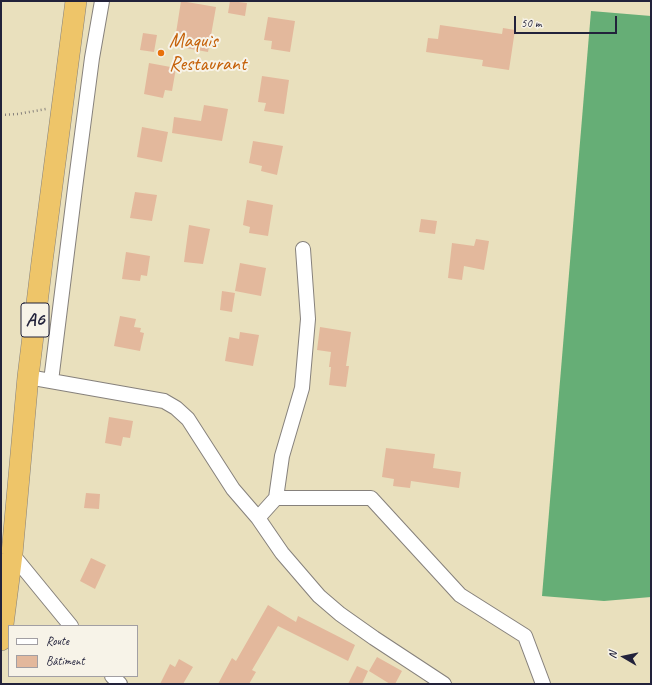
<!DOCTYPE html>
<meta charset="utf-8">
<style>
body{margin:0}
#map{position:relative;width:652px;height:685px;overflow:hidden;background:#e9e0bd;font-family:Caveat,sans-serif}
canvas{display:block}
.frame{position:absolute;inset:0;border:2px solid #22223b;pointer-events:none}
.legend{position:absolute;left:8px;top:625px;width:130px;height:52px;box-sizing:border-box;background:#f7f3e8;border:1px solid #a29fa3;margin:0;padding:5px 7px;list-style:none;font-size:12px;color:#22223b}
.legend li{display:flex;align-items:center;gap:8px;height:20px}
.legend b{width:20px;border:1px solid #a29fa3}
.north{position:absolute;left:604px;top:637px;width:40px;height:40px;-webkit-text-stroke:3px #f7f3e8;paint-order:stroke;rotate:279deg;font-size:11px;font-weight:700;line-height:16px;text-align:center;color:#22223b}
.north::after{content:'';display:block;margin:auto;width:14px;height:18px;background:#22223b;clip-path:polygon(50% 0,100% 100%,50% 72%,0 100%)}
.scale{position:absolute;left:514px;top:16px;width:103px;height:18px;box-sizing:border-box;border:2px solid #22223b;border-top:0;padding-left:5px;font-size:12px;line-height:14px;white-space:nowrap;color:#22223b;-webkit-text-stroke:3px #f7f3e8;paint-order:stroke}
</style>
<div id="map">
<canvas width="652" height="685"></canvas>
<div class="frame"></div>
<ul class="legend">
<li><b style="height:5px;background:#fff"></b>Route</li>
<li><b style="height:11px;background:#e3b89c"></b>Bâtiment</li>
</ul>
<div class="north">N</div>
<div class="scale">50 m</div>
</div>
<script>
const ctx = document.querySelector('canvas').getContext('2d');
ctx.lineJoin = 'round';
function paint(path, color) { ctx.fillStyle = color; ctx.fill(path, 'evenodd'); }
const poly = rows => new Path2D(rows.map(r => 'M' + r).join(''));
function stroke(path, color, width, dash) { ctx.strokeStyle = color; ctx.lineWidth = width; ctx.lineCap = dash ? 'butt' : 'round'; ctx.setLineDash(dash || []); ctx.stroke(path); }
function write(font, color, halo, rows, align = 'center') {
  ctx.font = font + ' Caveat,sans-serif'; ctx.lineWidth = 4; ctx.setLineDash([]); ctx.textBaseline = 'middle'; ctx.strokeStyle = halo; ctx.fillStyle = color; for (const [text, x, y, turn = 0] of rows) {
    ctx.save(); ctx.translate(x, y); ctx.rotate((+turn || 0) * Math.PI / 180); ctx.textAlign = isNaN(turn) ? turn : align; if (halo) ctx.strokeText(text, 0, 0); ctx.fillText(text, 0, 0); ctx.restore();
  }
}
const forest = poly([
 [591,11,651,16,651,597,604,601,542,596]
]);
const building = poly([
 [181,1,216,7,208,52,174,46],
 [230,1,247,3,245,16,228,13],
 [268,17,295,21,290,52,271,49,272,41,264,40],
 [440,25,502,34,503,28,515,30,509,70,482,66,483,60,426,52,428,38,438,39],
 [143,33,157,35,154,52,140,50],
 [149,63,176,68,172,91,165,90,163,98,144,94],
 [262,76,289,80,284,114,264,111,266,103,258,102],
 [204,105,228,109,226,120,222,141,172,133,174,117,201,121],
 [142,127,168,132,162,162,137,157],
 [253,141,283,146,277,175,261,171,262,166,249,163],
 [135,192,157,195,152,221,130,218],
 [247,200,273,205,268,236,249,233,250,227,243,225],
 [421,219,437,221,435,234,419,232],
 [189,225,210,229,203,264,184,262],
 [476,239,489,241,484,270,464,266,462,280,448,278,452,243,474,246],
 [126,252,150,256,147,276,141,275,140,281,122,279],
 [240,263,266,268,261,296,235,291],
 [222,291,235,293,232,312,220,310],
 [120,316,136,319,134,327,141,328,140,332,144,333,140,351,114,346],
 [320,327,351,332,346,366,349,366,346,387,329,385,331,367,329,367,331,352,317,350],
 [240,332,259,335,253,366,225,361,229,337,239,339],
 [109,417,133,421,130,438,123,437,121,446,105,443],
 [386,448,435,454,433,468,461,472,459,488,411,481,410,488,393,486,394,479,382,477],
 [86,493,100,494,99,509,84,508],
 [91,558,106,565,95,589,80,581],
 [268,605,296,622,298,616,355,645,348,661,278,626,252,670,256,672,249,684,218,684,232,658,236,661],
 [377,657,402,671,395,684,390,684,369,671],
 [179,659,193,667,183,684,160,684,170,664,175,667],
 [357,666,368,671,362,684,348,684]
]);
const path = poly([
 [1,115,18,114,46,109]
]);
const minor = poly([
 [28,377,164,401,176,408,188,419,233,489,258,518,282,553,319,596,340,614,374,638,444,684],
 [51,381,75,188,92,58,102,1],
 [276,498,282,456,302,388,308,319,303,249],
 [258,518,276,498,371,498,460,595,525,636,543,684],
 [12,554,71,626],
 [112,676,120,684]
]);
const highway = poly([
 [1,640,12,554,28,377,42,262,76,1]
]);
const markers = [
 [161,53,4,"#e8710a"]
];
const shields = [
 [35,320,28]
];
const shieldNames = [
 ["A6",35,320]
];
const foodNames = [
 ["Maquis",169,42],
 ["Restaurant",169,65]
];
paint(forest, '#66ae76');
paint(building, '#e3b89c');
stroke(minor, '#86817c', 16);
stroke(highway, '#86817c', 22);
stroke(path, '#86817c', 2.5, [1, 3]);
stroke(minor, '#fff', 14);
stroke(highway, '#eec569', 21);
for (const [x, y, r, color] of markers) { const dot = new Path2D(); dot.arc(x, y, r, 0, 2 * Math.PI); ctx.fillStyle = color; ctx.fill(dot); stroke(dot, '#f7f3e8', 1.5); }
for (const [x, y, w] of shields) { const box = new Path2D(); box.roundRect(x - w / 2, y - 17, w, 34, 3); ctx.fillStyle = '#f7f3e8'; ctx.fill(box); stroke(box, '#22223b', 1); }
write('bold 19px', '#22223b', null, shieldNames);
write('20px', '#c56008', '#f7f3e8', foodNames, 'left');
</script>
